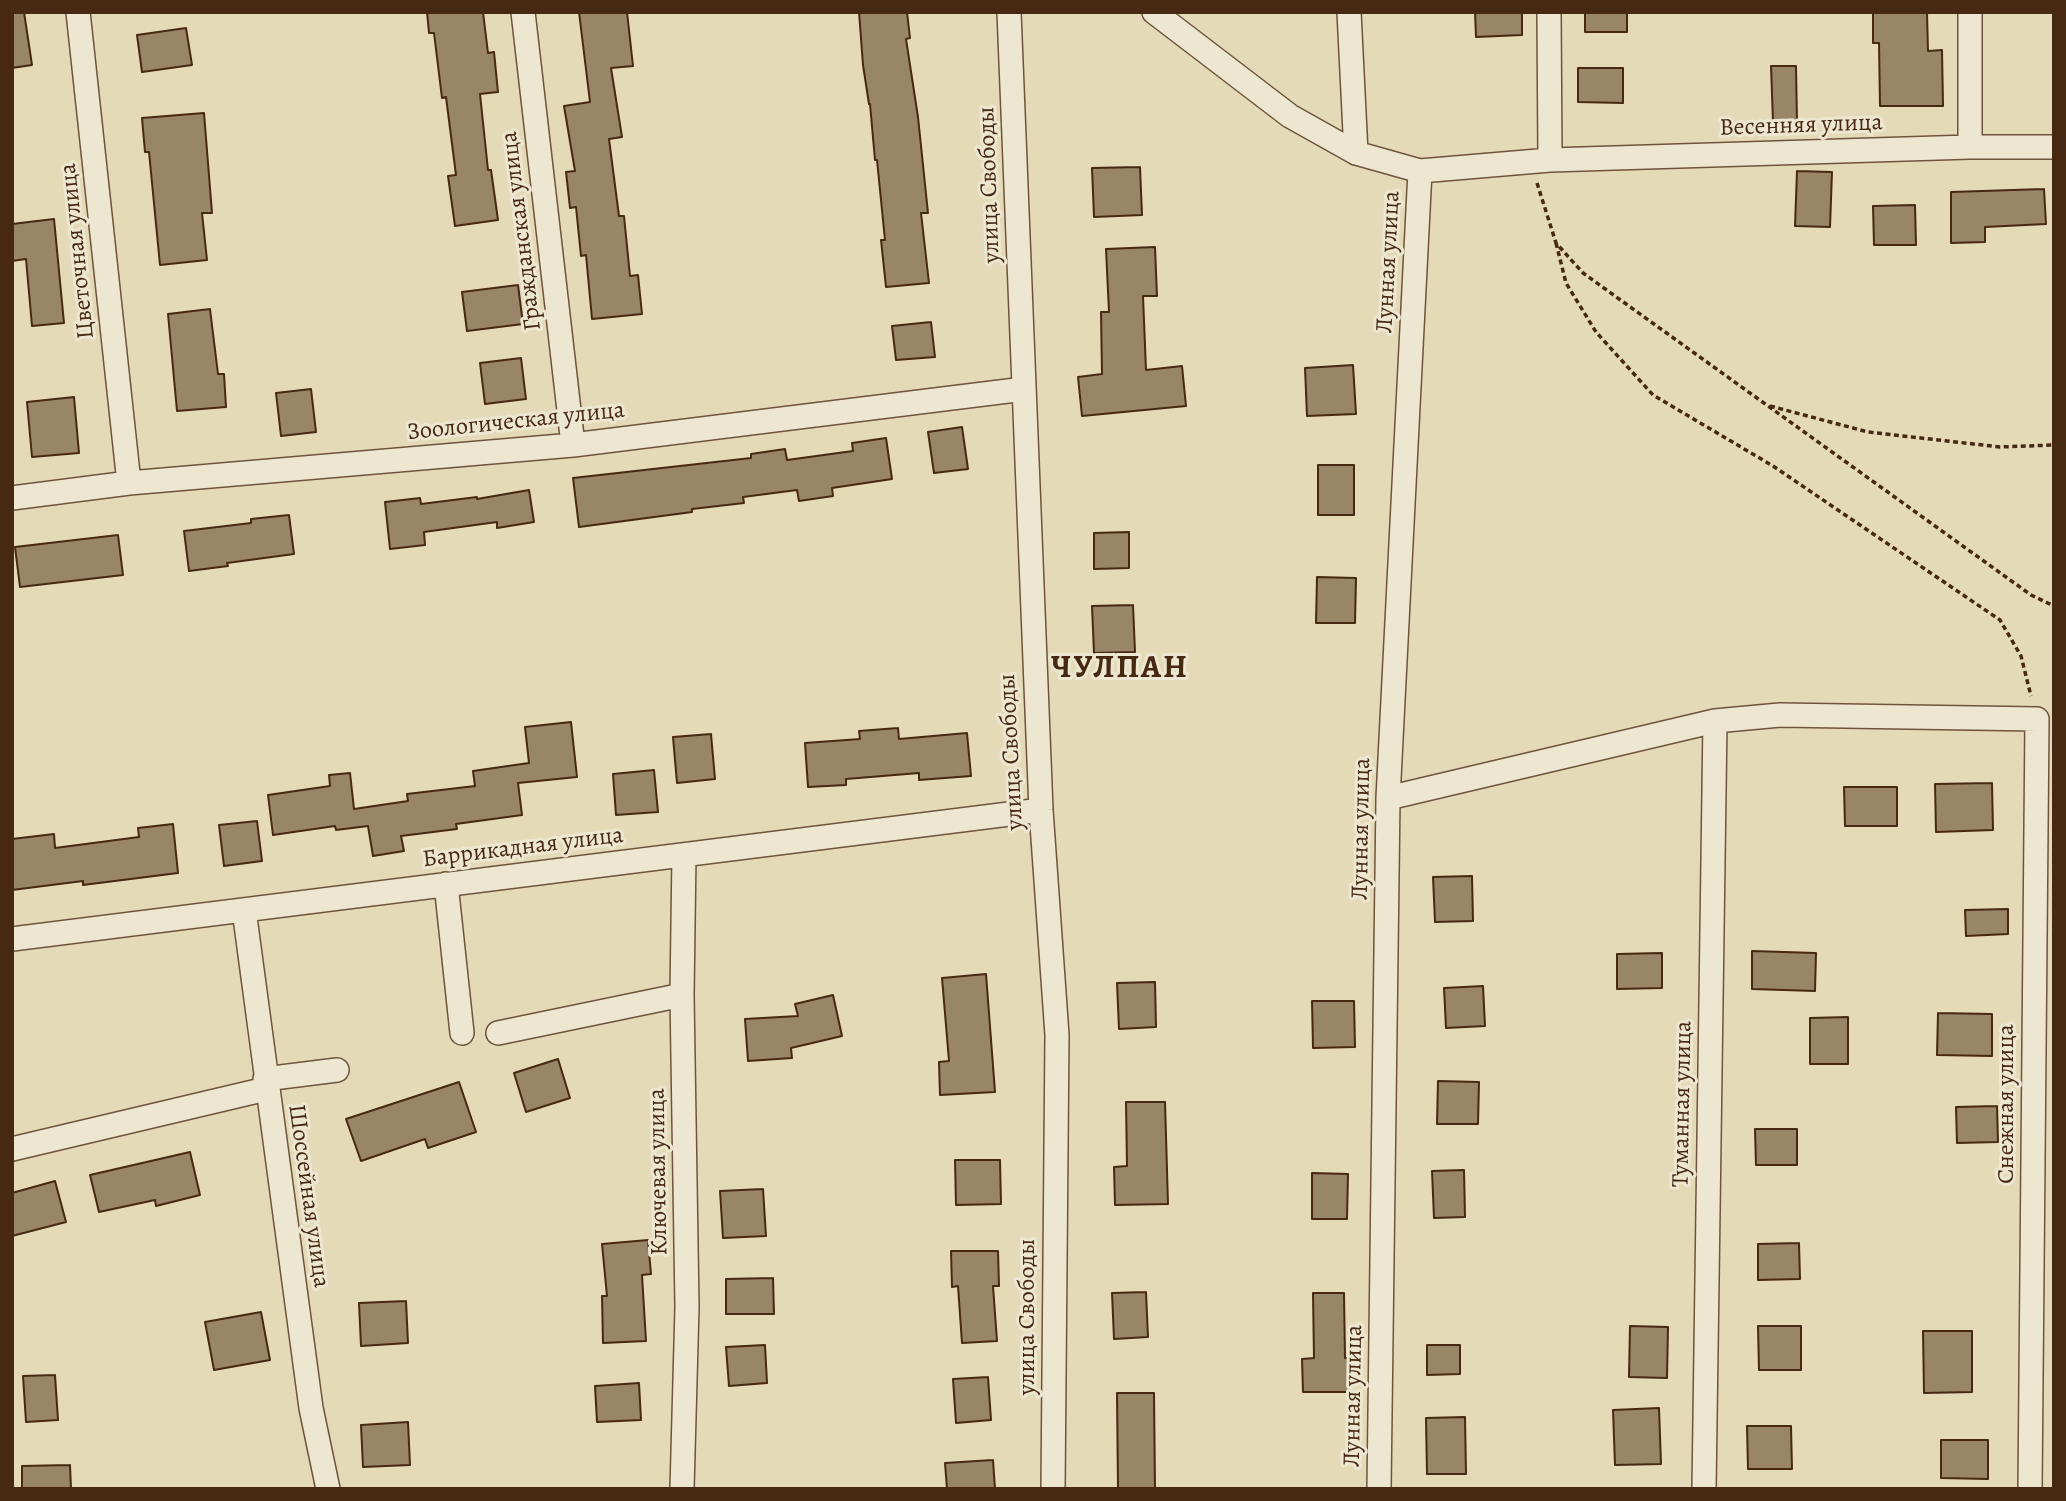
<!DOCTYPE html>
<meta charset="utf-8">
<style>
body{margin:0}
#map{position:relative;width:2066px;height:1501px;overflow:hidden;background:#e4dab8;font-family:Alegreya,serif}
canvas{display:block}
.frame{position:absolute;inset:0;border:14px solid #472812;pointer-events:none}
</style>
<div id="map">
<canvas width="2066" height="1501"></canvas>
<div class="frame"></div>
</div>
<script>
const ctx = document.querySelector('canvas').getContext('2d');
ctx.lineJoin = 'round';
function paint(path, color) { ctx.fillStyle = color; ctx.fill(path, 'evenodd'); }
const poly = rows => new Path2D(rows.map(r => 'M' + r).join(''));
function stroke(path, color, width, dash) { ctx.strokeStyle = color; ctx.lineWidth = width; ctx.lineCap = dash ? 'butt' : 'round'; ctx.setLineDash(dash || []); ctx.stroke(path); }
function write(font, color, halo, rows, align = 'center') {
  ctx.font = font + ' Alegreya,serif'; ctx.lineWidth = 6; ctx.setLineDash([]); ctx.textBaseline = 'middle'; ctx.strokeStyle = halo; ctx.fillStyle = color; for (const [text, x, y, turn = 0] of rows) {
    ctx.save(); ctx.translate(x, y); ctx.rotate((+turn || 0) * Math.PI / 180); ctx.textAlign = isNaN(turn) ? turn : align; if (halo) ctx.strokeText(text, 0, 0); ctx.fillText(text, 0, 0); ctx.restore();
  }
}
const building = poly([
 [12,12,24,12,32,65,12,68,12,12],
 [427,12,483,12,488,53,494,52,498,92,480,94,488,170,491,170,498,220,455,226,448,176,456,175,446,97,442,98,434,33,429,33,427,12],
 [579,12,627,12,633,66,611,68,622,137,609,139,619,216,624,216,630,276,638,275,642,314,592,319,586,255,581,256,576,207,570,208,566,172,575,171,564,106,590,102,579,12],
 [859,12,907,12,910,38,906,39,918,117,928,213,921,213,929,283,886,287,881,240,885,240,877,160,875,160,870,104,869,104,863,65,859,12],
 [1475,12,1522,12,1522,35,1476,37,1475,12],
 [1585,12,1627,12,1627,32,1585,32,1585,12],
 [1873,12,1927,12,1928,51,1942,50,1943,106,1880,106,1879,43,1873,43,1873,12],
 [186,28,192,65,142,72,137,35,186,28],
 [1771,66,1796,66,1797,122,1773,122,1771,66],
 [1578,68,1623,68,1623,103,1578,102,1578,68],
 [204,113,212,213,202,213,207,260,160,265,149,152,145,152,142,118,204,113],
 [1140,167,1142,215,1094,217,1092,168,1140,167],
 [1797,171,1832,172,1830,227,1795,226,1797,171],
 [2044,189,2046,224,1985,227,1985,242,1951,243,1951,192,2044,189],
 [1915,205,1916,245,1874,245,1873,206,1915,205],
 [54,219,64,323,32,326,26,259,12,261,12,224,54,219],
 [1155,247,1157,296,1143,296,1146,370,1182,366,1186,406,1082,416,1078,377,1102,374,1101,312,1109,312,1106,249,1155,247],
 [518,285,523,324,467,331,462,292,518,285],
 [210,309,218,374,224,374,226,407,177,411,168,314,210,309],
 [931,322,935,357,896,360,892,326,931,322],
 [521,358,526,399,485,404,480,363,521,358],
 [1353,365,1356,414,1307,416,1305,368,1353,365],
 [311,389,316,432,281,436,276,393,311,389],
 [74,397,79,453,32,457,27,402,74,397],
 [962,427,968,469,934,473,928,432,962,427],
 [886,438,892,479,832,488,833,496,799,501,797,490,743,497,744,503,692,509,692,512,579,527,573,478,751,458,751,454,785,449,787,460,853,451,852,443,886,438],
 [1318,465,1354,465,1354,515,1318,515,1318,465],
 [529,490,534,522,497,528,497,522,424,532,425,545,390,549,385,502,420,498,421,504,477,497,477,499,529,490],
 [289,515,294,554,227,563,228,566,189,571,184,531,251,523,251,519,289,515],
 [1129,532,1129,568,1094,569,1094,533,1129,532],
 [118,535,123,575,20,587,15,547,118,535],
 [1317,577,1356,578,1355,623,1316,623,1317,577],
 [1133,605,1135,652,1094,653,1092,606,1133,605],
 [571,722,577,777,518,783,522,815,456,824,457,829,401,836,404,851,373,856,368,826,336,830,335,826,273,835,268,795,330,786,329,775,350,773,354,809,408,801,407,794,475,786,473,771,529,763,525,727,571,722],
 [898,728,899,739,967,733,971,776,919,780,919,773,846,779,846,785,808,787,805,743,860,739,859,731,898,728],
 [711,734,715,779,677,783,673,737,711,734],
 [654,770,658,812,616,815,613,774,654,770],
 [1992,783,1993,830,1936,832,1935,784,1992,783],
 [1844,787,1897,787,1897,826,1845,826,1844,787],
 [257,821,262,861,224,866,219,825,257,821],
 [173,824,178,873,83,885,83,881,12,890,12,839,54,834,55,848,139,837,138,828,173,824],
 [1472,876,1473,921,1435,922,1433,877,1472,876],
 [2008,909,2008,934,1966,936,1965,910,2008,909],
 [1752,951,1816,953,1815,991,1752,989,1752,951],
 [1662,953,1662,988,1617,989,1617,954,1662,953],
 [986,974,995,1092,940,1095,939,1062,949,1061,942,978,986,974],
 [1155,982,1156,1027,1119,1029,1117,983,1155,982],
 [1483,986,1485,1026,1446,1028,1444,988,1483,986],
 [833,995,842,1036,791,1048,792,1058,748,1061,745,1019,798,1016,795,1004,833,995],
 [1312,1001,1354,1001,1355,1047,1313,1048,1312,1001],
 [1938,1013,1992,1014,1992,1056,1937,1055,1938,1013],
 [1848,1017,1848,1064,1810,1064,1810,1018,1848,1017],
 [558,1059,570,1098,526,1112,514,1073,558,1059],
 [1438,1081,1479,1082,1478,1124,1437,1124,1438,1081],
 [459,1082,476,1132,428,1148,425,1139,361,1161,346,1119,459,1082],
 [1126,1102,1165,1102,1168,1204,1115,1205,1114,1167,1127,1166,1126,1102],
 [1997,1106,1998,1142,1957,1143,1956,1107,1997,1106],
 [1755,1129,1797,1129,1797,1165,1756,1165,1755,1129],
 [190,1152,200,1195,156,1206,155,1200,99,1212,90,1175,190,1152],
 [955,1160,1000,1160,1001,1204,956,1205,955,1160],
 [1464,1170,1465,1217,1434,1218,1432,1171,1464,1170],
 [1312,1173,1348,1174,1347,1219,1312,1219,1312,1173],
 [55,1181,66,1222,12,1236,12,1193,55,1181],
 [763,1189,766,1236,723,1238,720,1191,763,1189],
 [648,1240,651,1274,642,1275,646,1341,603,1343,602,1296,607,1296,602,1244,648,1240],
 [1799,1243,1800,1279,1758,1280,1758,1244,1799,1243],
 [951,1251,998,1251,999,1286,993,1286,997,1341,962,1343,958,1286,952,1287,951,1251],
 [773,1278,774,1314,726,1314,726,1279,773,1278],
 [1146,1292,1148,1337,1114,1339,1112,1293,1146,1292],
 [1313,1293,1344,1293,1345,1358,1349,1358,1349,1392,1303,1392,1302,1359,1314,1358,1313,1293],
 [406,1301,408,1343,361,1346,359,1303,406,1301],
 [261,1312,270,1360,214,1370,205,1322,261,1312],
 [1630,1326,1668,1327,1667,1378,1629,1377,1630,1326],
 [1758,1326,1801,1326,1801,1370,1759,1370,1758,1326],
 [1923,1331,1972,1331,1972,1392,1924,1393,1923,1331],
 [765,1345,767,1383,729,1386,726,1347,765,1345],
 [1427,1345,1460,1345,1460,1374,1427,1375,1427,1345],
 [55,1375,58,1420,26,1422,23,1376,55,1375],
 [988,1377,991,1420,956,1423,953,1379,988,1377],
 [639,1383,641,1420,597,1422,595,1386,639,1383],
 [1117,1393,1154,1393,1155,1489,1118,1489,1117,1393],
 [1659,1408,1661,1464,1615,1465,1613,1410,1659,1408],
 [1465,1417,1466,1474,1427,1474,1426,1418,1465,1417],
 [408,1422,410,1465,363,1467,361,1425,408,1422],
 [1747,1426,1791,1426,1792,1469,1748,1469,1747,1426],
 [1941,1440,1988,1440,1988,1479,1941,1478,1941,1440],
 [993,1460,995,1489,947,1489,945,1463,993,1460],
 [70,1465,71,1489,22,1489,22,1466,70,1465]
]);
const path = poly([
 [1537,183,1556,243,1583,273,2031,595,2054,606],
 [1556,243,1566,283,1596,332,1653,395,1773,466,2000,620,2021,656,2031,696],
 [1770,406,1868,432,2000,447,2054,445]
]);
const minor = poly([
 [78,12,129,483],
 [523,12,573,445],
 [1009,12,1041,810,1057,1035,1053,1489],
 [1154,12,1290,116,1356,153,1420,171,1550,160,1970,147,2054,147],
 [1349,12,1356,153],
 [1549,12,1550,160],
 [1970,147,1970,12],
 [12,498,129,483,573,445,1024,389],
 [1388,798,1715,721,1780,715,2037,719,2030,1489],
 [446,884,462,1033],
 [244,910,311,1408,328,1489],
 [12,939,1041,810],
 [498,1033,682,995],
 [265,1079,337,1070],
 [12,1149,266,1089],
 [682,1489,687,1307,682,995,684,855],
 [1379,1489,1388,798,1420,171],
 [1704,1489,1715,721]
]);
const streetNames = [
 ["Весенняя улица",1801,126,-2],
 ["улица Свободы",990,185,-92],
 ["Гражданская улица",522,231,-97],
 ["Цветочная улица",78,251,-96],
 ["Лунная улица",1389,262,-87],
 ["Зоологическая улица",516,422,-6],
 ["улица Свободы",1012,752,-93],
 ["Лунная улица",1362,829,-89],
 ["Баррикадная улица",523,848,-7],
 ["Туманная улица",1683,1104,-89],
 ["Снежная улица",2007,1104,-90],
 ["Ключевая улица",659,1172,-91],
 ["Шоссейная улица",308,1196,82],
 ["улица Свободы",1028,1317,-90],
 ["Лунная улица",1354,1396,-89]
];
const districtNames = [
 ["ЧУЛПАН",1120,669]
];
paint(building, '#998568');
stroke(building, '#472812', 2);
stroke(minor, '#6e543c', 26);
stroke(path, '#472812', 3.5, [5, 3.5]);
stroke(minor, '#ede7d1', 23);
write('24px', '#472812', '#ede7d1', streetNames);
ctx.letterSpacing = '2px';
write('bold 32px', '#472812', '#ede7d1', districtNames);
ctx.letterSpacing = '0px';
</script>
